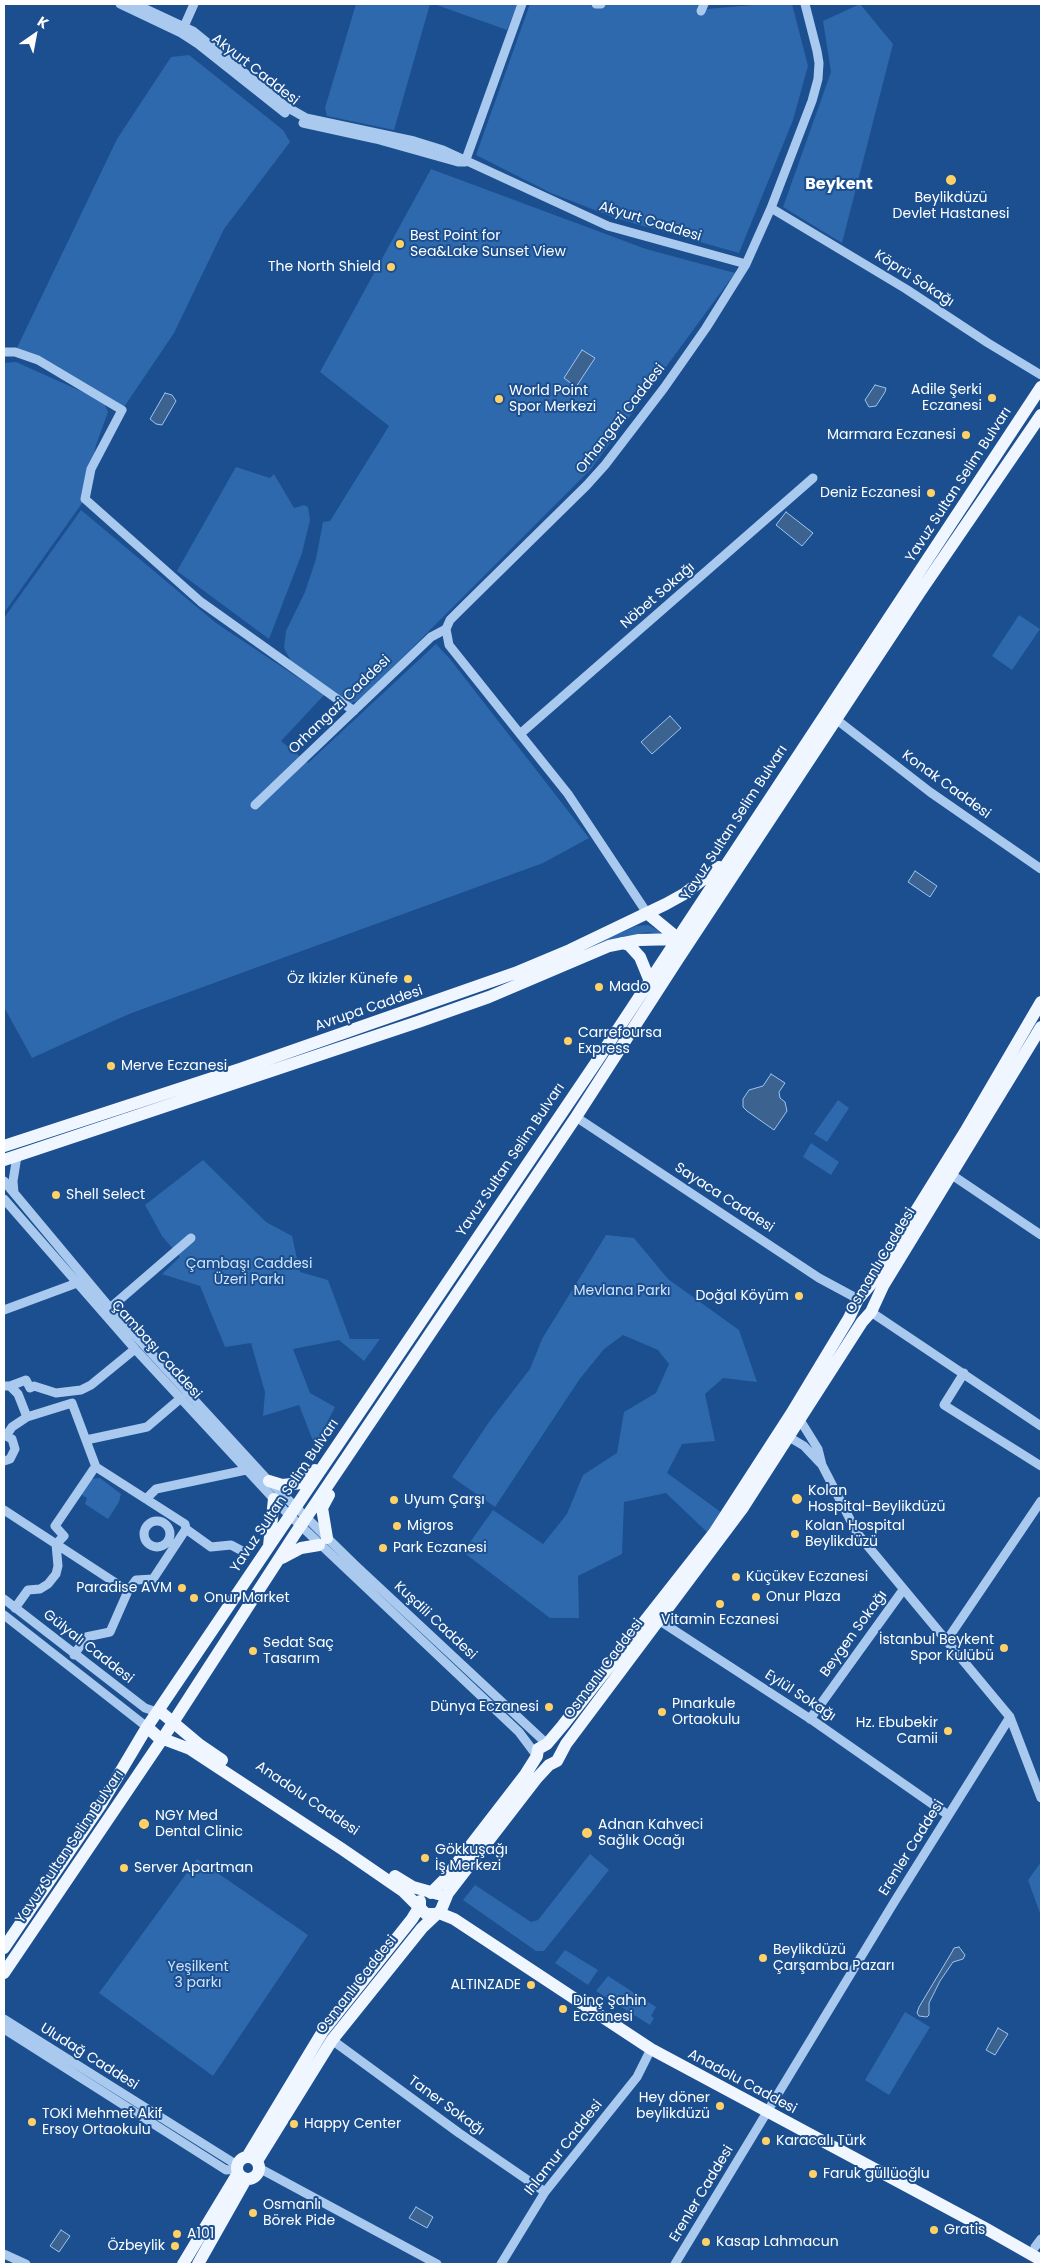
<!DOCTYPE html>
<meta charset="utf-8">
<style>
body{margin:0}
#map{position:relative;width:1045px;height:2268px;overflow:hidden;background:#1b4f8f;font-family:Poppins,sans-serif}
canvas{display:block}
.frame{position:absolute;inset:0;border:5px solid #fff;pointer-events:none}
.north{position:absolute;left:10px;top:10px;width:50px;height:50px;-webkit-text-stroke:4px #1b4f8f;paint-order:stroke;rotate:33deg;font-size:14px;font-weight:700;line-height:20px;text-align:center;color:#fff}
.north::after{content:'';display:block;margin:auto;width:18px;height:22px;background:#fff;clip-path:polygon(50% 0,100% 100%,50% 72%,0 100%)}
</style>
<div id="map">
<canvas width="1045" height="2268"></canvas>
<div class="frame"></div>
<div class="north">K</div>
</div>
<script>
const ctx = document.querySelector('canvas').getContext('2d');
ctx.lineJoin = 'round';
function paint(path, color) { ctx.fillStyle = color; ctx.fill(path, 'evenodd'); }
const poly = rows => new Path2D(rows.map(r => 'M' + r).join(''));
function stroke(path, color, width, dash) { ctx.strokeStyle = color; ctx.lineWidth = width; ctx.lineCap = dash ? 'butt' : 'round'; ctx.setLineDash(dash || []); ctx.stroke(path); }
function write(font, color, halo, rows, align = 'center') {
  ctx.font = font + ' Poppins,sans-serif'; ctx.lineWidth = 4; ctx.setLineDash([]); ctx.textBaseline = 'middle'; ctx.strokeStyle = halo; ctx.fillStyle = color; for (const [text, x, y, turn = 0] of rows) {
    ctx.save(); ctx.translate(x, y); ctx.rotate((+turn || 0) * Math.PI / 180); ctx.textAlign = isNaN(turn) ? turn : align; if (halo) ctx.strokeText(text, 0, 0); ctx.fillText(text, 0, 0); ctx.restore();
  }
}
const green = poly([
 [356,4,430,4,394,130,327,116,325,108],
 [434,4,518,4,507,30],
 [530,4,586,4,598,8,608,4,698,4,696,13,707,9,765,4,792,4,808,66,793,120,739,253,615,218,551,193,476,155],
 [860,4,893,44,842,243,783,207,831,72,823,21],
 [189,55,283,130,290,142,224,229,174,333,122,410,15,352,117,139,171,57],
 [431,169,646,249,735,273,591,469,360,700,351,703,291,661,284,648,286,631,305,592,316,559,323,522,330,521,389,426,320,372],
 [16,362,103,401,108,412,96,445,85,499,4,613,4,363],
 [236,467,270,478,274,474,294,508,304,505,308,507,310,520,302,553,269,639,177,571],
 [81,510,216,623,324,695,281,741,308,763,436,644,450,659,589,838,543,863,129,1014,32,1058,4,1007,4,618],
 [1019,615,1040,629,1012,670,992,656],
 [648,925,662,932,659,934,648,932,634,935,574,953,636,926],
 [838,1100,849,1108,827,1142,814,1134],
 [811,1143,839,1162,831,1175,803,1157],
 [203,1160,266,1222,292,1236,300,1272,328,1280,350,1339,380,1339,364,1361,339,1340,293,1349,310,1393,335,1407,315,1446,299,1405,263,1416,265,1392,251,1343,225,1347,200,1286,162,1274,180,1257,162,1236,145,1205],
 [606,1235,634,1238,668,1279,739,1330,757,1382,723,1378,705,1394,715,1441,682,1444,667,1473,722,1513,708,1533,666,1493,624,1502,622,1554,578,1576,579,1618,550,1618,463,1552,493,1510,543,1544,567,1514,583,1475,617,1453,624,1412,656,1393,669,1364,658,1350,623,1335,604,1349,579,1380,495,1507,452,1477,489,1422,530,1369,542,1339],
 [100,1478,121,1494,119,1502,108,1519,85,1504,87,1498,79,1493,90,1479],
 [590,1854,609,1870,544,1951,536,1951,463,1900,475,1885,531,1922,538,1920],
 [197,1859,308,1935,213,2076,99,1993],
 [1041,1862,1041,1916,1028,1880],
 [565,1950,598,1970,588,1985,555,1963],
 [608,1976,656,2007,651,2016,654,2018,650,2025,596,1991],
 [905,2012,930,2027,889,2095,865,2080]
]);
const water = poly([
 [582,350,595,358,576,387,564,378,582,350],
 [875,385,886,388,885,392,876,406,869,407,865,400,875,385],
 [165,393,172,395,176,401,162,425,156,424,150,419,165,393],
 [786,512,813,533,802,546,776,525,786,512],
 [670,716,681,728,652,754,641,742,670,716],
 [915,871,937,886,930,897,908,882,915,871],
 [771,1074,785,1083,779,1092,780,1098,785,1102,787,1111,774,1130,747,1111,743,1107,743,1099,749,1090,763,1086,771,1074],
 [959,1947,965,1955,963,1959,953,1962,940,1981,929,2003,929,2015,927,2017,919,2016,917,2013,919,2007,952,1952,954,1948,959,1947],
 [998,2028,1008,2034,995,2055,986,2050,998,2028],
 [416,2207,433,2217,427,2228,409,2218,416,2207],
 [61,2230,70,2236,59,2252,50,2246,61,2230]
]);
const minor = poly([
 [120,4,181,33,198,44,285,113],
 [135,4,193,31,285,106,306,118,414,141,443,150,608,226,746,264],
 [596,4,601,4],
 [701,11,704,4],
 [182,31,194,4],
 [303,123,376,139,458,162,465,162],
 [465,162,522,4],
 [771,208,906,289,988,343,1041,375],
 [4,352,15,352,38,360,122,410,91,469,85,499,201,602,354,711],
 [446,629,449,645,568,794,647,913],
 [837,720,930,792,1041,869],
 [520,734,813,478],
 [255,805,431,637,446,629,450,620,461,609,587,485,605,465,664,388,706,328,746,264,771,208,812,101,818,79,819,63,817,51,805,4],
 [576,1117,819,1278,858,1299],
 [952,1175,1041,1235],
 [4,1181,110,1308,266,1478,354,1564,547,1744],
 [14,1193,13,1181,17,1156],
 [4,1199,135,1349,283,1509,519,1732,537,1756],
 [110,1308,191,1238],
 [4,1310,77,1283],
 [871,1312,1041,1426],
 [964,1373,944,1405,1041,1466],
 [4,1386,10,1386,18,1394,27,1417,72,1403,96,1467,185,1524,186,1529,153,1579,136,1580,128,1591],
 [10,1386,26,1380,30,1388,34,1386,56,1393,81,1390,91,1385,135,1349],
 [784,1434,804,1446,822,1465],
 [4,1435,12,1439,15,1449,10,1459,4,1461],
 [6,1436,12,1427,27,1417],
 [86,1440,147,1427,181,1398],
 [146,1499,156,1489,246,1470],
 [4,1510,128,1591,110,1632,86,1637,74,1655],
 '144 1534a13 13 0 1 1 26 0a13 13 0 1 1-26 0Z',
 [186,1529,211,1547,231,1545,246,1553],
 [4,1599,145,1708,157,1712],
 [15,1608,28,1590,40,1589,48,1584,56,1574,58,1566,56,1544,64,1536,55,1526,93,1470,96,1467],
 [4,1615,147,1727],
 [660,1621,815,1722,948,1815],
 [947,1640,1041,1501],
 [1010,1717,1041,1798],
 [810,1719,903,1590],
 [4,2019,237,2165],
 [4,2029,226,2170,237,2169],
 [332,2040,459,2133,545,2192],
 [259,2168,437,2264],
 [1035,2247,1041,2239],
 [4,2254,26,2264],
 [501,2264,545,2192,637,2077,651,2049],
 [675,2264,893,1904,1010,1717,857,1533,822,1465,818,1449,800,1420,795,1416]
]);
const major = poly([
 [647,913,681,941],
 [622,943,629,945,640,957,649,979],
 [4,1146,240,1069,515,973,570,950,666,904,684,894,719,867],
 [4,1160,418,1022,489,997,609,946,639,940,677,939],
 [269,1481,282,1485,302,1483,315,1470],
 [327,1538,322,1508,329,1495],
 [269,1546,274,1499],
 [282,1558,301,1548,319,1545],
 [157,1712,162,1713,200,1745,222,1760],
 [147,1727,158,1737,190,1749,342,1849,403,1891,426,1914,436,1914],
 [395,1876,413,1887,438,1894],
 [431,1893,444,1880,525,1775,537,1756,538,1749,547,1744,563,1725,714,1533,791,1414,849,1318,858,1299,870,1285,965,1132,1041,1002],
 [439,1913,454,1919,651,2049,983,2227,1041,2260],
 [4,1948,100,1806,147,1727,595,1064,1041,387],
 [4,1973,163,1738,295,1534,576,1117,678,959,920,592,1041,415],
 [247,2157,323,2031,412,1919,420,1906,420,1901],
 '237 2168a11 11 0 1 1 22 0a11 11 0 1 1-22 0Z',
 [257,2161,332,2040,422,1928,441,1910,448,1893,536,1779,549,1765,557,1761,566,1744,742,1509,862,1322,871,1312,883,1286,1041,1027],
 [183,2264,238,2173],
 [198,2264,246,2179]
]);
const markers = [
 [951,180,6,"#ffd166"],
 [400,244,5,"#ffd166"],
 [391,267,5,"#ffd166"],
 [992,398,5,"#ffd166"],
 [499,399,5,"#ffd166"],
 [966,435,5,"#ffd166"],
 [931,493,5,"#ffd166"],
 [408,979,5,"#ffd166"],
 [599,987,5,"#ffd166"],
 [568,1041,5,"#ffd166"],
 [111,1066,5,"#ffd166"],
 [56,1195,5,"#ffd166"],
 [799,1296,5,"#ffd166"],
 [797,1499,6,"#ffd166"],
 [394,1500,5,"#ffd166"],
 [397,1526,5,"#ffd166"],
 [795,1534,5,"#ffd166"],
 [383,1548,5,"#ffd166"],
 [736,1577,5,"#ffd166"],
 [182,1588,5,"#ffd166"],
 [756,1597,5,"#ffd166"],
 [194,1598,5,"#ffd166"],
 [720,1604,5,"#ffd166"],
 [1004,1648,5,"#ffd166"],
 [253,1651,5,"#ffd166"],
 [549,1707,5,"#ffd166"],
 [662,1712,5,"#ffd166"],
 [948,1731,5,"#ffd166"],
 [144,1824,6,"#ffd166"],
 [587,1833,6,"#ffd166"],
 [425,1858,5,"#ffd166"],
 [124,1868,5,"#ffd166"],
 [763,1958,5,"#ffd166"],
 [531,1985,5,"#ffd166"],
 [563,2009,5,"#ffd166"],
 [720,2106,5,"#ffd166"],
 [32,2122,5,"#ffd166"],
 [294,2124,5,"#ffd166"],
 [766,2141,5,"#ffd166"],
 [813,2174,5,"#ffd166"],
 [253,2213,5,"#ffd166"],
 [934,2230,5,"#ffd166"],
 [177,2234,5,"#ffd166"],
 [706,2242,5,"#ffd166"],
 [175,2246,5,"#ffd166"]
];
const streetNames = [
 ["Akyurt Caddesi",255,70,38],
 ["Akyurt Caddesi",650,222,17],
 ["Köprü Sokağı",914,279,33],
 ["Orhangazi Caddesi",621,419,-52],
 ["Yavuz Sultan Selim Bulvarı",959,485,-57],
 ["Nöbet Sokağı",658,596,-41],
 ["Orhangazi Caddesi",340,705,-44],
 ["Konak Caddesi",946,785,36],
 ["Yavuz Sultan Selim Bulvarı",735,823,-57],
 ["Avrupa Caddesi",369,1009,-19],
 ["Yavuz Sultan Selim Bulvarı",511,1160,-56],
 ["Sayaca Caddesi",724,1198,33],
 ["Osmanlı Caddesi",881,1261,-59],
 ["Çambaşı Caddesi",156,1350,48],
 ["Yavuz Sultan Selim Bulvarı",285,1496,-56],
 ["Kuşdili Caddesi",435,1621,43],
 ["Beygen Sokağı",854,1634,-54],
 ["Gülyalı Caddesi",88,1647,38],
 ["Osmanlı Caddesi",604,1669,-53],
 ["Eylül Sokağı",800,1696,33],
 ["Anadolu Caddesi",307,1799,34],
 ["Yavuz Sultan Selim Bulvarı",70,1847,-56],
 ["Erenler Caddesi",912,1848,-58],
 ["Osmanlı Caddesi",357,1985,-52],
 ["Uludağ Caddesi",89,2057,32],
 ["Anadolu Caddesi",742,2082,28],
 ["Taner Sokağı",446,2106,36],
 ["Ihlamur Caddesi",564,2148,-52],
 ["Erenler Caddesi",702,2194,-59]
];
const poiNames = [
 ["Beylikdüzü",951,198,"center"],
 ["Devlet Hastanesi",951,214,"center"],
 ["Best Point for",410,236],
 ["Sea&Lake Sunset View",410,252],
 ["The North Shield",381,267,"right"],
 ["Adile Şerki",982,390,"right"],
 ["Eczanesi",982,406,"right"],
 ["World Point",509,391],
 ["Spor Merkezi",509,407],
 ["Marmara Eczanesi",956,435,"right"],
 ["Deniz Eczanesi",921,493,"right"],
 ["Öz Ikizler Künefe",398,979,"right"],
 ["Mado",609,987],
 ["Carrefoursa",578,1033],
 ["Express",578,1049],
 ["Merve Eczanesi",121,1066],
 ["Shell Select",66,1195],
 ["Doğal Köyüm",789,1296,"right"],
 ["Kolan",808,1491],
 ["Hospital-Beylikdüzü",808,1507],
 ["Uyum Çarşı",404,1500],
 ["Migros",407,1526],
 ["Kolan Hospital",805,1526],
 ["Beylikdüzü",805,1542],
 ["Park Eczanesi",393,1548],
 ["Küçükev Eczanesi",746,1577],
 ["Paradise AVM",172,1588,"right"],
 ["Onur Plaza",766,1597],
 ["Onur Market",204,1598],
 ["Vitamin Eczanesi",720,1620,"center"],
 ["İstanbul Beykent",994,1640,"right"],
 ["Spor Kulübü",994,1656,"right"],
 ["Sedat Saç",263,1643],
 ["Tasarım",263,1659],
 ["Pınarkule",672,1704],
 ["Ortaokulu",672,1720],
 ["Dünya Eczanesi",539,1707,"right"],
 ["Hz. Ebubekir",938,1723,"right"],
 ["Camii",938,1739,"right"],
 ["NGY Med",155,1816],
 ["Dental Clinic",155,1832],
 ["Adnan Kahveci",598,1825],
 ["Sağlık Ocağı",598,1841],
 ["Gökkuşağı",435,1850],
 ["İş Merkezi",435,1866],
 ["Server Apartman",134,1868],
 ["Beylikdüzü",773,1950],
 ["Çarşamba Pazarı",773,1966],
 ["ALTINZADE",521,1985,"right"],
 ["Dinç Şahin",573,2001],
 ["Eczanesi",573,2017],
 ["Hey döner",710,2098,"right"],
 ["beylikdüzü",710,2114,"right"],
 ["TOKİ Mehmet Akif",42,2114],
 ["Ersoy Ortaokulu",42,2130],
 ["Happy Center",304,2124],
 ["Karacalı Türk",776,2141],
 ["Faruk güllüoğlu",823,2174],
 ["Osmanlı",263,2205],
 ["Börek Pide",263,2221],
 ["Gratis",944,2230],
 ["A101",187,2234],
 ["Kasap Lahmacun",716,2242],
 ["Özbeylik",165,2246,"right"]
];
const parkNames = [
 ["Çambaşı Caddesi",249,1264],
 ["Üzeri Parkı",249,1280],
 ["Mevlana Parkı",622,1291],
 ["Yeşilkent",198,1967],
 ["3 parkı",198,1983]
];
const quarterNames = [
 ["Beykent",839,185]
];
paint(green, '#2e69ad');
paint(water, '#3c6290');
stroke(water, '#9cc4f0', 1);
stroke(minor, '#a9c9ee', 9);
stroke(major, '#f0f6ff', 12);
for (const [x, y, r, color] of markers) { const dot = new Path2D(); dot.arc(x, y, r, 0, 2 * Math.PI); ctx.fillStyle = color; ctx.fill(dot); stroke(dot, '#1b4f8f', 2); }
write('14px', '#fff', '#1b4f8f', streetNames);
write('14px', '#fff', '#1b4f8f', poiNames, 'left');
write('14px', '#cfe3fa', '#1b4f8f', parkNames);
write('bold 16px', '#fff', '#1b4f8f', quarterNames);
</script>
